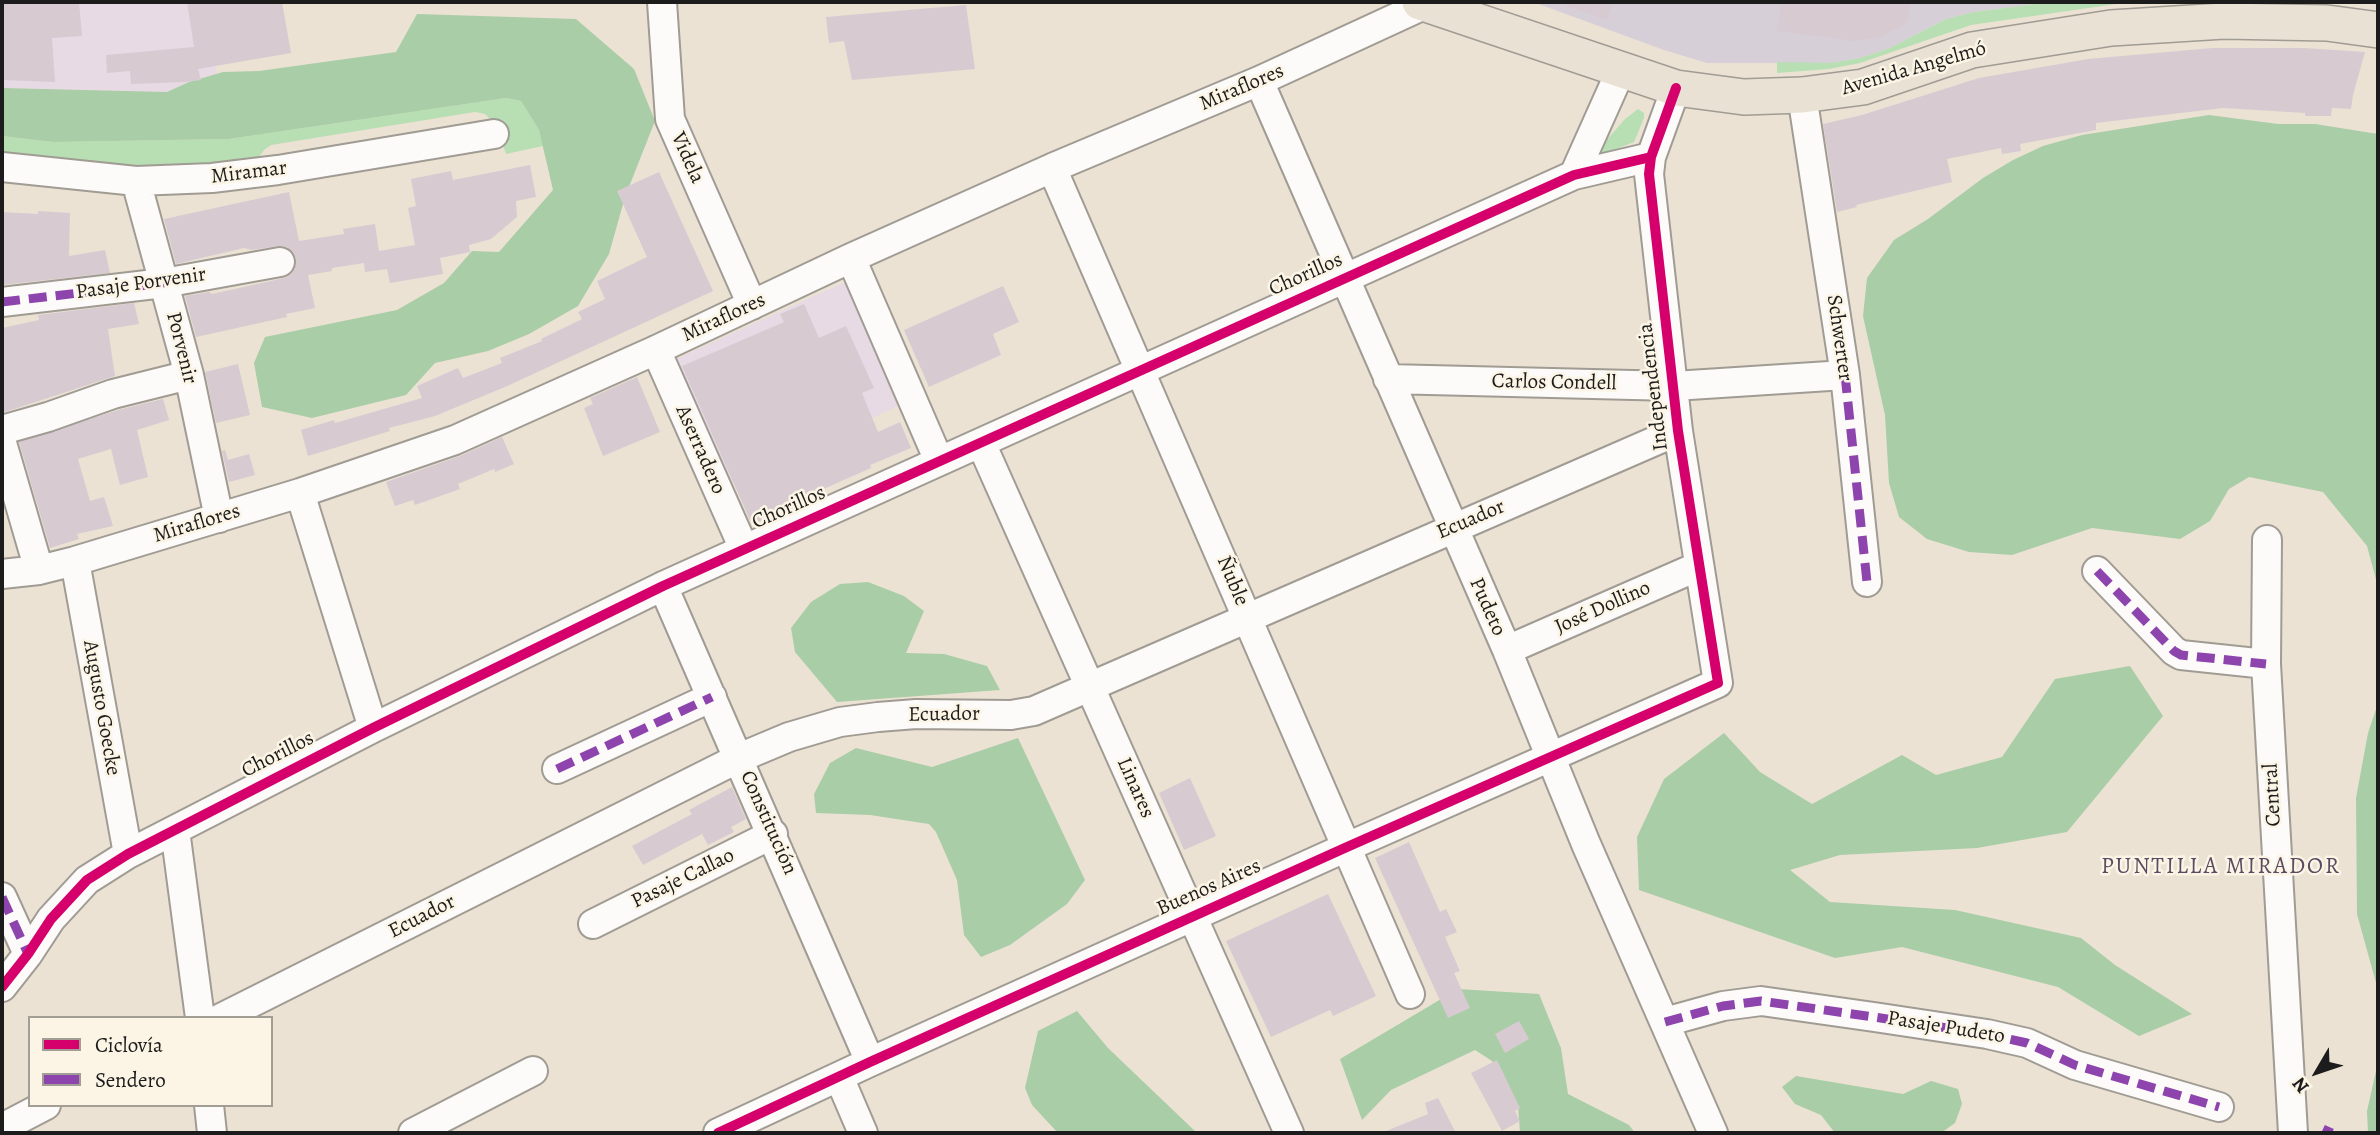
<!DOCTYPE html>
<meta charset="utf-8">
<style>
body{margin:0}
#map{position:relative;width:2380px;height:1135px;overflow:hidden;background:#ebe2d4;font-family:Alegreya,serif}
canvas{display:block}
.frame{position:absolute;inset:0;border:4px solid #1c1c1c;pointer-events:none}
.legend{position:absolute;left:28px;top:1016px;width:245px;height:91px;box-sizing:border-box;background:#fcf5e5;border:2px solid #a29e95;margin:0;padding:9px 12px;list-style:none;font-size:21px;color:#1c1c1c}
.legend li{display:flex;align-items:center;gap:14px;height:35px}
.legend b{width:35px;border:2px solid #a29e95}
.north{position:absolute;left:2282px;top:1037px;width:70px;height:70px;-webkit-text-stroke:5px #fcf5e5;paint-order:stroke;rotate:231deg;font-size:19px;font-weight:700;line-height:28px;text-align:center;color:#1c1c1c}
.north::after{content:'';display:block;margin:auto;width:24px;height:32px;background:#1c1c1c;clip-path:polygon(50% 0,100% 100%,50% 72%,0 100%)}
</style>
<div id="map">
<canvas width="2380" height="1135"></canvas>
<div class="frame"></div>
<ul class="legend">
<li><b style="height:9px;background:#d6006c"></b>Ciclovía</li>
<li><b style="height:9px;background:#8e44ad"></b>Sendero</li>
</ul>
<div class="north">N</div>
</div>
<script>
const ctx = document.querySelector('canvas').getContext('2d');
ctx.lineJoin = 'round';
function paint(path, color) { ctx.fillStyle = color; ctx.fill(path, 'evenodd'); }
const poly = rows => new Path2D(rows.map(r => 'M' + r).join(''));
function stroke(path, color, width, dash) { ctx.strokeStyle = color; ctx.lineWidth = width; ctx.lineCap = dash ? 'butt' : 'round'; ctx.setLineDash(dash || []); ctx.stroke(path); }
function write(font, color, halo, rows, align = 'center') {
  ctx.font = font + ' Alegreya,serif'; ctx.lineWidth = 5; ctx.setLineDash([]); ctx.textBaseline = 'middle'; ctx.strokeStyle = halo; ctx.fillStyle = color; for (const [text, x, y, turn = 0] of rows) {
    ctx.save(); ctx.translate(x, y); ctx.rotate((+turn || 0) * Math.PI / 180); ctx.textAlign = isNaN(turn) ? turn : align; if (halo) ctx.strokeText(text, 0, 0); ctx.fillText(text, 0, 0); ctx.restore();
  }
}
const built = poly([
 [2,2,203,2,217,74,189,82,167,92,2,88],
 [845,282,898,406,728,485,674,360]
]);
const industrial = poly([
 [1533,2,2051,2,1974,12,1946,19,1890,48,1860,58,1830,63,1707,63,1664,50]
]);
const green = poly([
 [2051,2,2130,2,1971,25,1860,63,1829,69,1777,73,1777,62,1830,63,1860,58,1890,48,1946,19,1974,12],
 [506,98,521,101,539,130,543,146,506,154,496,125,485,114,475,112,271,145,264,150,253,165,206,172,2,158,2,136,53,142,229,139],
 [1638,109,1644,113,1644,118,1634,142,1606,153,1598,159,1597,151,1625,119]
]);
const forest = poly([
 [417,14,576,19,634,69,655,121,625,197,609,254,578,306,529,334,488,351,435,363,406,395,312,418,262,407,254,363,265,337,397,310,444,283,472,251,499,252,553,190,539,130,521,101,506,98,229,139,53,142,2,136,2,88,167,92,189,82,223,72,259,71,396,52],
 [2209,115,2278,124,2315,124,2378,134,2378,587,2367,546,2323,492,2249,477,2229,489,2210,521,2180,539,2092,528,2012,555,1969,552,1927,539,1899,517,1889,483,1885,415,1863,316,1867,278,1894,240,1928,219,1983,178,2013,160,2043,146,2082,135],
 [868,582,904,596,924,611,906,653,944,654,987,666,1000,690,837,702,795,652,791,628,811,602,840,584],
 [2130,666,2163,716,2067,832,1977,848,1840,855,1790,870,1830,902,1955,910,2081,938,2115,965,2192,1014,2139,1036,2058,987,1902,947,1835,958,1639,890,1637,837,1664,779,1724,733,1760,772,1812,804,1902,755,1936,775,2002,757,2055,679],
 [2378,703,2378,990,2357,914,2356,798,2368,733],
 [1018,738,1085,880,1067,904,1010,945,981,957,964,935,957,880,936,832,929,824,870,815,816,813,814,794,830,763,856,748,932,767],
 [1458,989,1539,994,1561,1048,1568,1094,1629,1125,1635,1133,1520,1133,1518,1105,1492,1061,1475,1050,1391,1090,1362,1120,1340,1059],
 [1077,1011,1108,1048,1197,1133,1058,1133,1032,1105,1025,1088,1038,1031],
 [2378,1062,2378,1133,2368,1133,2367,1111],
 [1796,1076,1903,1094,1931,1081,1958,1089,1962,1104,1955,1123,1941,1133,1835,1133,1821,1115,1795,1104,1782,1087]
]);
const building = poly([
 [79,2,82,36,52,38,55,82,2,80,2,4],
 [187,2,282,2,291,53,198,69,201,80,186,82,131,84,130,71,107,73,106,55,194,47],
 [1562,2,1613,2,1607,20,1562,4],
 [1781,2,1910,2,1908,21,1901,27,1878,38,1854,41,1777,31],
 [966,5,975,69,852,80,844,41,829,43,826,17],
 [2212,48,2304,48,2365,52,2353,95,2351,109,2332,108,2331,116,2305,116,2305,113,2223,108,2096,123,2096,130,2020,144,2021,151,2002,154,2001,148,1947,159,1952,182,1856,205,1857,207,1837,212,1823,124,1862,115,1979,78,2088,59],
 [530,165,536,197,516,201,517,217,491,239,469,245,470,252,440,258,443,274,390,283,387,269,365,272,364,263,332,268,332,271,308,275,315,308,286,314,287,317,196,337,185,296,209,292,212,294,284,278,290,275,295,268,296,258,293,252,286,247,278,246,252,250,244,248,176,264,164,219,289,192,299,241,344,234,343,229,375,224,379,251,415,245,408,208,416,206,411,179,451,171,453,180],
 [659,172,713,291,505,387,435,416,389,428,390,431,308,456,301,430,334,420,335,423,422,398,417,386,458,368,463,378,502,363,500,358,542,341,541,339,582,319,578,312,605,299,597,281,647,257,617,191],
 [38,211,70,213,69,256,105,250,110,273,2,285,2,212,38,214],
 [1003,286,1019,322,993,334,1001,355,929,387,904,330],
 [134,303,139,324,108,329,115,376,2,413,2,328,39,320,38,315],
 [804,304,819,338,846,326,874,388,862,393,878,432,900,422,911,448,870,465,871,468,776,510,778,512,752,525,682,366,784,322,780,314],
 [238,364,250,415,216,423,205,372],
 [637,377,660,432,603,456,584,408,593,404,590,398],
 [163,399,169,420,137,430,148,477,120,485,111,449,78,459,90,501,104,497,113,526,77,534,79,539,50,548,19,442,118,410],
 [502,437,514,464,495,472,494,469,458,484,460,489,415,505,413,500,395,506,386,482,460,456],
 [225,450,228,460,249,454,255,475,229,482,222,451],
 [1190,778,1216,836,1184,850,1159,793],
 [732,787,746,819,731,827,734,832,708,845,702,834,643,865,632,846,692,814,689,810],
 [1409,842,1440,912,1446,909,1457,932,1445,937,1460,971,1454,973,1470,1008,1448,1018,1375,858],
 [1328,894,1376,996,1333,1016,1330,1010,1271,1037,1226,941],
 [1519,1021,1529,1039,1505,1053,1495,1034],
 [1497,1060,1520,1108,1515,1111,1520,1121,1502,1131,1471,1073],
 [1438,1098,1456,1133,1381,1133,1428,1114,1425,1103]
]);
const minor = poly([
 [662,2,670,119,752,305],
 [1259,81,1507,650,1586,844,1713,1133],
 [1802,95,1845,375,1867,582],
 [2,167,136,181,212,178,278,170,494,134],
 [1052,168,1410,994],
 [1574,175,1621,70],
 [136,181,189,375,219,518],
 [851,258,939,461],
 [2,302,164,283,280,262],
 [656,350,744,549],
 [1388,379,1674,386,1845,375],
 [2,430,48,417,113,394,189,375],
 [2,443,39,570],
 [981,443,1289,1133],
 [300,493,373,728],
 [2267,540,2266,664,2293,1133],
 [75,561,128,854],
 [2097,571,2174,651,2181,655,2266,664],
 [2,574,39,570,75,561,300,493,455,440,656,350,851,258,1052,168,1259,81,1426,4],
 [663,586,870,1062],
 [1507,650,1699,566],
 [557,769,712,697],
 [175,830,200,1018],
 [2,897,28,954],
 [593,924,773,834],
 [2,987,28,954,51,919,87,880,128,854,373,728,663,586,1574,175,1651,157],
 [221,1018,739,758,789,737,840,722,878,717,916,714,1011,715,1034,711,1678,431],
 [1665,1022,1723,1006,1761,1001,1874,1017,1987,1034,2027,1043,2075,1065,2219,1107],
 [839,1077,863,1133],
 [209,1105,212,1133],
 [2,1128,46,1105],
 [413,1133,533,1071],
 [718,1133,870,1062,1347,847,1718,683,1678,431,1649,174,1651,157,1676,88]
]);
const major = poly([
 [1420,2,1676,88,1744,97,1802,95,1863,87,1972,50,2111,28,2224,21,2327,23,2378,30]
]);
const quiet = poly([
 [2,302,164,283],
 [1845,375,1867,582],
 [2097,571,2174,651,2181,655,2266,664],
 [557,769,712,697],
 [2,897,28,954],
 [1665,1022,1723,1006,1761,1001,1874,1017,1987,1034,2027,1043,2075,1065,2219,1107],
 [2323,1129,2332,1133]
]);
const cycleway = poly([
 [2,987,28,954,51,919,87,880,128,854,373,728,663,586,1574,175,1651,157],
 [718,1133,870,1062,1347,847,1718,683,1678,431,1649,174,1651,157,1676,88]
]);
const streetNames = [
 ["Avenida Angelmó",1914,69,-16],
 ["Miraflores",1242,88,-23],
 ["Videla",687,158,66],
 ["Miramar",249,173,-7],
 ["Chorillos",1306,275,-24],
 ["Pasaje Porvenir",141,284,-8],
 ["Miraflores",724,318,-25],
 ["Schwerter",1839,338,82],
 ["Porvenir",181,348,76],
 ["Carlos Condell",1554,383,1],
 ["Independencia",1654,387,-97],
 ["Aserradero",700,450,66],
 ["Chorillos",789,508,-24],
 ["Ecuador",1471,520,-23],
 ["Miraflores",197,524,-17],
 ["Ñuble",1232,581,67],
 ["Pudeto",1487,607,66],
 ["José Dollino",1603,608,-24],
 ["Augusto Goecke",101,708,80],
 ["Ecuador",944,715,-1],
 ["Chorillos",278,755,-27],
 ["Linares",1135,788,66],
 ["Central",2273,795,-93],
 ["Constitución",768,823,66],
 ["Pasaje Callao",683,879,-26],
 ["Buenos Aires",1209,888,-24],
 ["Ecuador",422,917,-27],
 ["Pasaje Pudeto",1946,1028,9]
];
const neighbourhoodNames = [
 ["PUNTILLA MIRADOR",2221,867]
];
paint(built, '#e7dae4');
paint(industrial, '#d7cfd7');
paint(green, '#b8deb3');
paint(forest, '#a9cda6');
paint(building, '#d7cbd1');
stroke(minor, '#a09b93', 32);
stroke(major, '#a09b93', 38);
stroke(minor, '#fcfbf9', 28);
stroke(major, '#e8e1d4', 35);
stroke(quiet, '#8e44ad', 9, [18, 9]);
stroke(cycleway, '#d6006c', 10);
write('21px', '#1c1c1c', '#fcf5e5', streetNames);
ctx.letterSpacing = '2px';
write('23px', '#5b4b62', '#fcf5e5', neighbourhoodNames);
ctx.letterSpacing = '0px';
</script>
